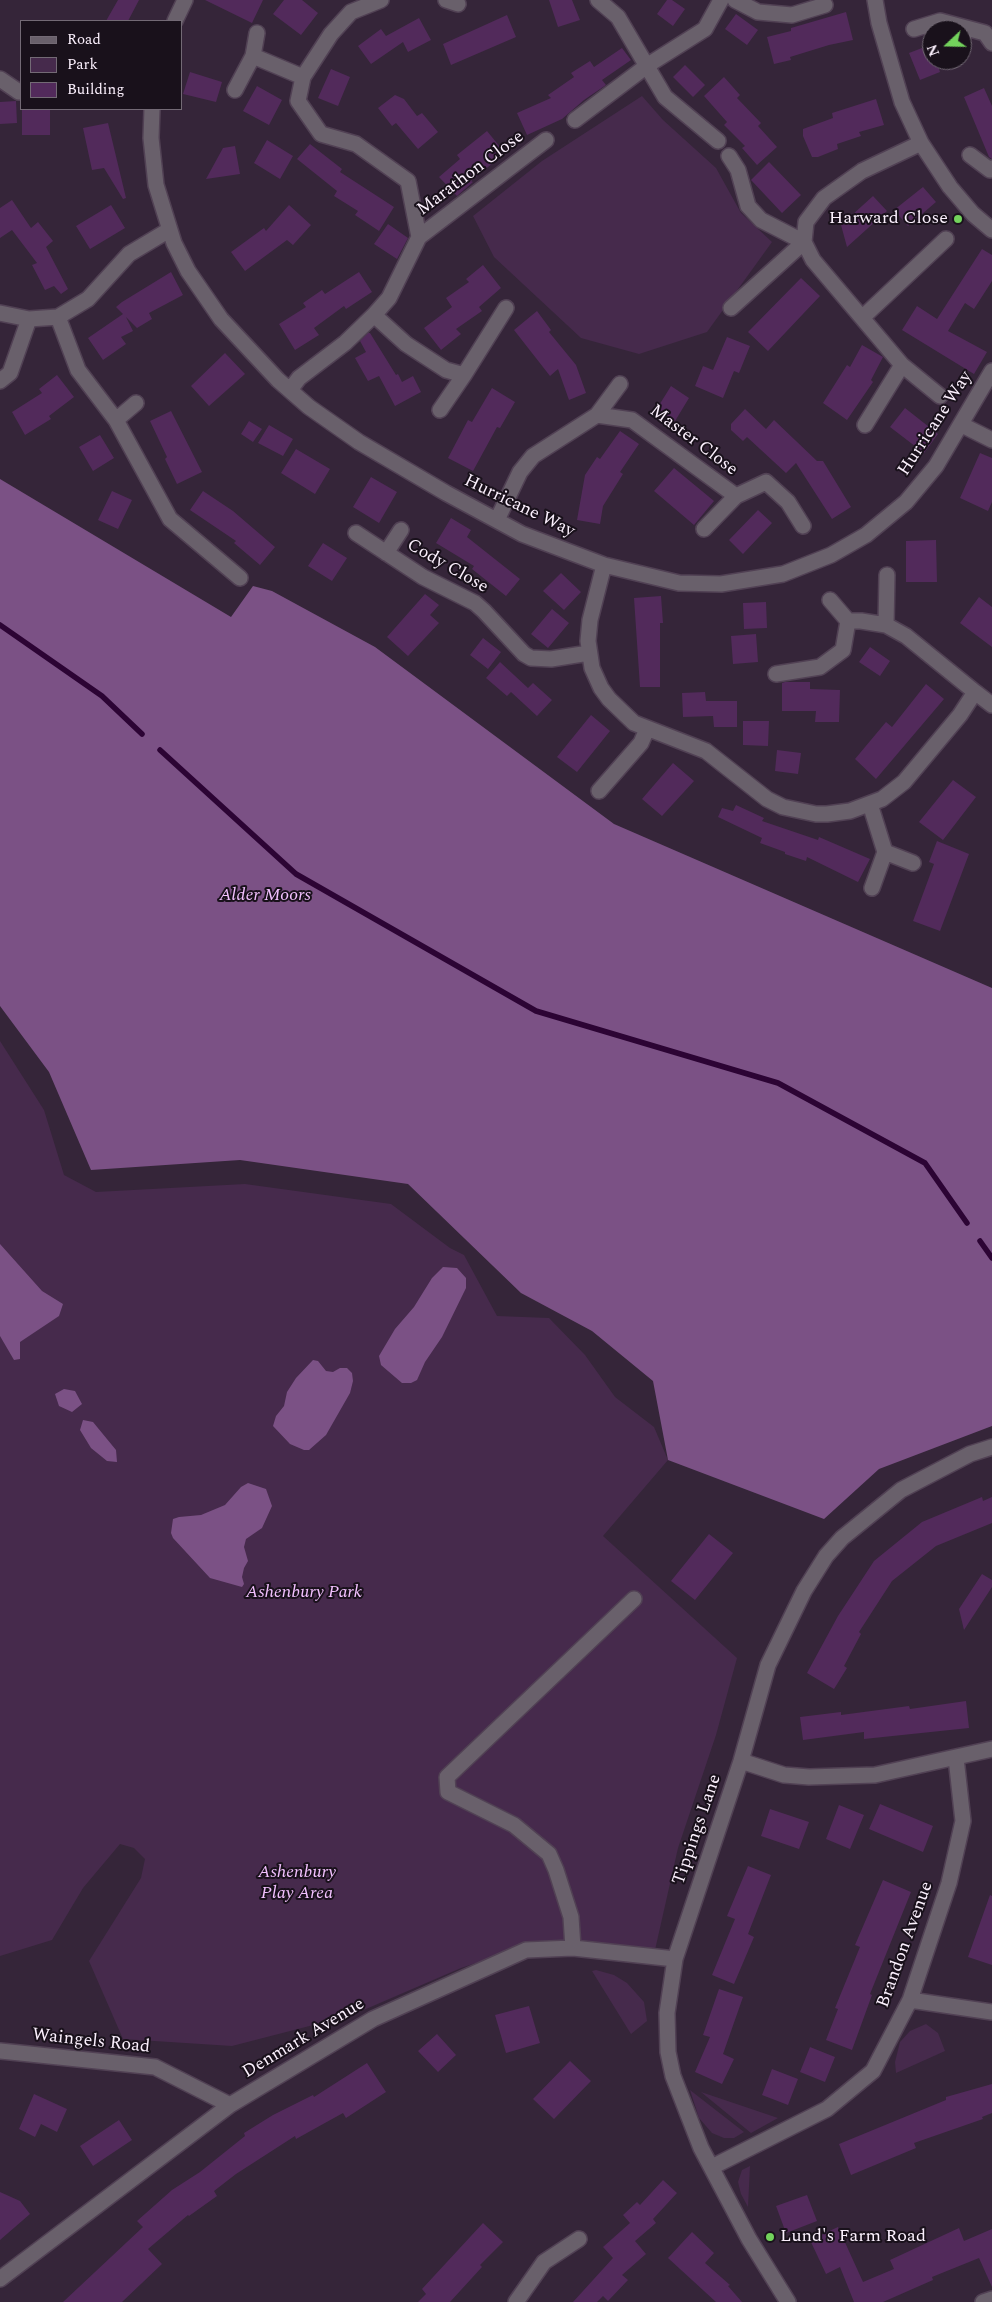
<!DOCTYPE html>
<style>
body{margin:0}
#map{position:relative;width:992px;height:2302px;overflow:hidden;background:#352539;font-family:Spectral,serif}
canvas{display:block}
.legend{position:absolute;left:20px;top:20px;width:162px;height:90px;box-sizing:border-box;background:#19111b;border:1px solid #736a75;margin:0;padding:6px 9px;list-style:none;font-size:15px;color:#fbf0fd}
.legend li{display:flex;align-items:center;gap:10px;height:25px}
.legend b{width:25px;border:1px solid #736a75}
.north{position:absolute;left:922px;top:20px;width:50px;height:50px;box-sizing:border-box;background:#19111b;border:1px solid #736a75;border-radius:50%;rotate:249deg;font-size:14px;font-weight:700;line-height:20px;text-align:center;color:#fbf0fd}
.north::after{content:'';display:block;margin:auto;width:18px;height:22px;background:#73d25c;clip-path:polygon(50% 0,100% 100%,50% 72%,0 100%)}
</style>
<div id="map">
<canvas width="992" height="2302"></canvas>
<ul class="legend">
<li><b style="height:6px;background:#69606b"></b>Road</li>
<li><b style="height:14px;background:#462a4c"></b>Park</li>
<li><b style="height:14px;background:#522a5b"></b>Building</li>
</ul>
<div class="north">N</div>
</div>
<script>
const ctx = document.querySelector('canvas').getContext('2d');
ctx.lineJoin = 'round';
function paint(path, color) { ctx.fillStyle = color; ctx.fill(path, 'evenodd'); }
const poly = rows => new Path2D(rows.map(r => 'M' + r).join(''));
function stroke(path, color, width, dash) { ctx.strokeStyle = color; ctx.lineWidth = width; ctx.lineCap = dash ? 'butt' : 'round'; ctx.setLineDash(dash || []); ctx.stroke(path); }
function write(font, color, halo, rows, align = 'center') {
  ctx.font = font + ' Spectral,serif'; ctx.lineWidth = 4; ctx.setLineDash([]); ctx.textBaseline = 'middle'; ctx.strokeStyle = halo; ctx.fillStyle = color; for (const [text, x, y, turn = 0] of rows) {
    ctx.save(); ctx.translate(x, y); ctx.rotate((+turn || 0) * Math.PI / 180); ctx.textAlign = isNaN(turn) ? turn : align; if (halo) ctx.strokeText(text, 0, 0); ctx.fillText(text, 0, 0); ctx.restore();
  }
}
const green = poly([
 [642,96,663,120,716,168,741,213,772,242,707,332,639,354,581,338,494,257,473,216,542,161],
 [0,1041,44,1110,64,1175,96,1192,245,1184,391,1204,450,1248,464,1255,497,1316,549,1318,585,1355,615,1397,654,1427,668,1460,603,1536,737,1658,716,1735,678,1848,655,1950,530,1945,461,1968,352,2015,232,2046,123,2039,89,1961,141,1878,145,1859,134,1848,120,1844,83,1888,52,1940,0,1956],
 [596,1970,614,1975,627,1983,644,2002,647,2021,631,2034,592,1971],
 [926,2024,938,2033,945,2051,896,2073,895,2062,900,2042,910,2031],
 [690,2090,744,2132,734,2138,724,2138,712,2133,699,2118],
 [701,2092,778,2118,751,2133],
 [750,2166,748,2207,741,2194,738,2182,742,2170]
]);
const forest = poly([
 [0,479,231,617,253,586,272,591,375,647,614,824,992,988,992,1426,879,1469,824,1519,668,1460,653,1381,592,1331,521,1293,408,1184,240,1160,91,1170,49,1072,0,1006],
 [0,1244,42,1291,63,1304,59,1316,20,1342,20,1359,14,1360,0,1336],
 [443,1267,457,1268,466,1278,466,1288,442,1337,425,1362,417,1380,411,1383,402,1383,381,1365,379,1356,395,1329,414,1307,432,1278],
 [313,1360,318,1361,326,1371,333,1372,340,1368,347,1368,352,1373,353,1381,350,1393,326,1435,309,1450,304,1450,290,1444,273,1426,276,1416,284,1406,287,1392,296,1378],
 [64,1389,75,1391,82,1404,72,1412,59,1406,55,1394],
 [83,1420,93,1422,116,1450,117,1462,107,1461,91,1448,80,1430],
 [248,1483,266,1489,272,1506,262,1528,246,1539,244,1547,248,1561,244,1568,242,1577,244,1584,242,1587,210,1578,173,1538,171,1533,173,1519,179,1517,201,1515,225,1505,241,1487]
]);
const stream = poly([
 [0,625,102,696,142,734],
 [160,750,296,874,536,1011,778,1083,925,1163,967,1223],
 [980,1241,992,1258]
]);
const building = poly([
 [118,0,139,0,128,21,106,21],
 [205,0,263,0,252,23],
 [284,0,302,0,318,13,301,35,273,14],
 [549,0,572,0,580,20,558,27],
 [667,0,672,0,685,9,673,26,657,14],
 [846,12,853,40,829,45,790,57,791,60,774,64,767,37,791,31,791,28],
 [736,14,758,30,747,45,725,29],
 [507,15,516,37,451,65,443,44],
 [419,18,431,40,408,52,403,42,371,64,358,46,381,29,386,36],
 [930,45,932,60,936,60,940,72,920,80,909,53],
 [622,48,631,60,602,80,606,85,584,100,562,119,527,135,517,113,551,98,548,95,574,77,571,73,590,61,594,67],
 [685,65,705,85,693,97,673,77],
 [331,69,350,77,338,106,318,98],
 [190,72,222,82,216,102,183,94],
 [724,77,740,95,737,98,761,123,758,126,777,147,757,165,742,148,745,146,724,125,727,122,704,96],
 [257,86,282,100,269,125,243,111],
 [984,88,992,106,992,159,989,157,964,97],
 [395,95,404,99,417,116,422,113,438,132,418,149,396,123,392,126,378,108],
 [876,99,884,125,859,132,861,136,837,144,838,149,818,157,812,157,803,136,803,129,833,118,832,113],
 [16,101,17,123,0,124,0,102],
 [22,109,50,109,50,135,22,135],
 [108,123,126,198,123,199,104,168,92,170,83,128],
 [487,131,505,153,471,181,473,182,457,196,439,177,460,159,457,155],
 [267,140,293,156,280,179,254,163],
 [310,144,342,169,340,172,394,207,379,231,355,215,358,211,334,196,337,191,297,159],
 [235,146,240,174,206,179,223,148],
 [769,162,801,195,782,213,751,180],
 [923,187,936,202,908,226,894,210],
 [873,196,887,211,847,247,841,225],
 [12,200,31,228,38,222,53,241,46,247,68,289,61,294,54,286,45,290,32,265,37,263,12,230,0,238,0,208],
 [111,205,125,228,90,249,76,226],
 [289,205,311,225,293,245,287,240,245,271,231,252,264,228,266,231],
 [388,224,408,238,397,259,374,244],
 [982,249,992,255,992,281,974,309,965,303,948,331,987,352,974,374,902,330,917,306,937,319],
 [483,265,501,288,479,307,482,311,456,329,461,334,441,350,424,328,452,307,446,298,469,282,466,279],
 [171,272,183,295,149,313,152,319,137,328,126,317,133,331,121,337,126,344,103,360,88,338,123,314,116,307,122,302],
 [359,272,372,292,346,309,344,306,314,328,319,335,295,350,279,324,306,307,303,303,322,290,325,294],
 [801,278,820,296,768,351,748,332],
 [537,311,551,330,549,332,576,365,586,393,569,400,558,369,550,376,514,330],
 [368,333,370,333,396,375,398,374,402,382,413,376,421,392,395,406,379,376,368,381,355,358,366,352,360,341],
 [727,337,750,346,739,373,734,371,723,398,695,386,703,366,713,370],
 [862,345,883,357,871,380,873,382,847,420,823,403,847,365,850,367],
 [225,353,245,374,209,406,191,386],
 [57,375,74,397,49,416,51,419,25,435,12,412,42,393,39,389],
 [671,386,689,398,672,426,653,415],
 [492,388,515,402,500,428,497,427,473,471,448,458,468,420,472,422],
 [905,408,938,434,924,453,890,427],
 [745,409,766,429,774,420,817,461,823,461,851,507,832,519,796,463,786,473,747,437,743,441,731,430,731,424],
 [171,411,202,472,177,484,165,459,167,457,150,421],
 [249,421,262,429,253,442,241,434],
 [269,425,293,439,283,456,258,443],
 [620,431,639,444,620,472,623,474,603,506,600,524,577,520,585,475,597,457,600,459],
 [100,435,114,458,93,471,79,447],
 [296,449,330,469,315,494,281,473],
 [980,453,992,458,992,502,988,511,960,498],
 [674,468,714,501,694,525,654,491],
 [371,477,397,492,379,523,353,507],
 [112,491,132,500,118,529,98,520],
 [203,491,233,511,275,547,260,565,234,543,236,541,190,510],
 [758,510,772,523,743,554,729,540],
 [451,518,471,530,467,537,520,579,506,596,472,569,474,566,436,543],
 [936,540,937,582,906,582,906,541],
 [323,543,347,558,332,581,308,566],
 [561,573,581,592,564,610,543,591],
 [425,594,439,605,430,615,439,623,408,656,387,637],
 [661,596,663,623,660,623,660,687,640,687,634,598],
 [979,597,992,607,992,647,960,623],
 [766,602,767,628,744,629,743,603],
 [552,609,569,623,548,648,531,634],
 [756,634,758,662,733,664,731,636],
 [483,638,501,652,488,669,470,655],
 [870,647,890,661,880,676,859,662],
 [500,662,528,688,533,683,552,700,537,716,511,692,507,696,486,678],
 [785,682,810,682,810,689,840,690,839,722,815,722,816,711,782,711,782,683],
 [926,684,944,699,876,779,855,759,886,722,892,727],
 [705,692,706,701,737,701,737,727,714,727,713,716,683,717,682,693],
 [591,715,610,731,577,772,557,757],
 [743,721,769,721,768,746,743,745],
 [777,750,801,753,798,774,775,771],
 [673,763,694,781,662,816,642,799],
 [953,780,976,797,943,840,919,822],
 [736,805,764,818,762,821,818,840,819,837,870,859,858,882,807,857,806,861,785,854,785,852,760,843,762,838,718,817,722,808,733,811],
 [937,841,969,854,940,931,913,921,934,864,929,862],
 [982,1497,983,1501,992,1497,992,1523,936,1546,892,1581,859,1632,861,1634,844,1666,847,1668,834,1689,807,1673,838,1616,874,1561,922,1522],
 [709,1534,733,1553,695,1600,671,1581],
 [982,1574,992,1580,992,1587,964,1630,959,1609],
 [966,1701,969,1728,864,1739,864,1732,803,1740,800,1717,841,1712,841,1715,909,1706,910,1709],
 [880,1804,933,1826,923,1852,869,1829],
 [839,1805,864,1815,850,1849,826,1839],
 [770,1809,809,1822,799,1849,761,1836],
 [748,1866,771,1875,748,1934,754,1937,734,1984,712,1975,735,1919,727,1916],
 [883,1880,911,1892,870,1994,872,1995,852,2050,826,2040,838,2009,835,2008,860,1947,855,1945],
 [990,1895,992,1896,992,1965,968,1957],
 [719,1989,743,1997,723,2054,734,2059,722,2084,695,2072,710,2037,703,2035],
 [529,2006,540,2043,506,2053,495,2015],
 [437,2034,456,2055,438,2072,418,2051],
 [810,2047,835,2057,825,2082,800,2072],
 [570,2061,591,2081,554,2119,533,2099],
 [367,2063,386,2092,346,2118,343,2113,296,2139,295,2136,236,2174,214,2191,217,2196,189,2216,188,2215,148,2249,162,2264,122,2302,63,2302,143,2227,137,2221,172,2190,200,2172,245,2136,244,2133,273,2115,313,2095,314,2097],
 [772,2069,798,2079,788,2105,762,2095],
 [992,2084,992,2113,982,2117,983,2119,914,2143,916,2148,851,2175,839,2144,946,2100,946,2097],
 [34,2094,67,2109,57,2132,41,2124,35,2137,19,2129],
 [119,2120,132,2140,93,2166,80,2146],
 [663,2180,677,2193,653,2219,656,2223,635,2241,646,2254,622,2275,628,2280,608,2301,603,2296,597,2302,573,2302,613,2258,603,2247,630,2223,623,2215,637,2202,640,2205],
 [0,2192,20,2201,30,2214,0,2240],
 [807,2195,817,2221,786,2233,776,2206],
 [483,2223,503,2242,480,2265,482,2267,450,2302,418,2302,426,2294,422,2289],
 [838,2227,863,2282,894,2269,890,2260,959,2228,964,2241,992,2229,992,2287,979,2258,932,2277,933,2280,883,2302,854,2302,840,2267,826,2274,810,2240],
 [692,2232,714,2253,705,2263,730,2285,728,2286,742,2302,716,2302,668,2258]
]);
const minor = poly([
 [446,0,458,4],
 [598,0,618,17,665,97,718,141],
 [735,0,758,12,792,15,825,5],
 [875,0,879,23,902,102,921,143,950,187,973,214,992,230],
 [175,21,185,0],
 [914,29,940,21,985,33,992,43],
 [253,56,257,33],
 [0,79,19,92],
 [235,90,253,56,303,77],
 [152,109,151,138,156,185,174,243,188,271,221,319,278,380,309,407,359,442,446,493,522,534,604,565,679,583,721,584,783,574,831,555,866,535,906,502,936,466,992,371],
 [575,120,648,65,705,29,721,0],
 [921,143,862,171,824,198,806,222,804,242,813,260,902,365,940,396],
 [970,155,990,170,992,168],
 [729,156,738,170,748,206,761,220,804,242,731,308],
 [419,237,546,140],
 [0,313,29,319,58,317,88,299,129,254,169,230],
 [374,315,406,344,446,370,464,375,440,410],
 [58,317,78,370,116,420,170,519,240,578],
 [863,317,946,239],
 [464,375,506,308],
 [0,381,10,373,29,319],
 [290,390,299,378,345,343,374,315,389,298,419,237,408,181,356,144,321,134,298,101,303,77,331,34,351,12,381,0],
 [597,415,620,384],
 [116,420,136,403],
 [865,425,902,365],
 [962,425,992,440],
 [736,496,766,482,788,502,803,526],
 [497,520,520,472,533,456,597,415,632,420,736,496,704,529],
 [356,533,423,577,475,603,484,611,524,654,531,658,551,659,589,653],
 [386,553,401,530],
 [604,565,590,620,588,641,592,668,601,688,609,699,634,723,706,751,767,799,783,807,816,814,827,814,850,811,882,799,904,782,960,715,975,692,992,705],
 [830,600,848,621],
 [886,625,887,575],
 [776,674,820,667,843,650,848,621,861,621,886,625,906,636,975,692],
 [599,791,641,743,647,729],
 [870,804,885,852,872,888],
 [885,852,913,863],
 [741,1761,784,1775,809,1777,875,1775,992,1749],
 [573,1948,571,1917,556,1870,549,1854,514,1825,448,1792,447,1777,634,1599],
 [910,2000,992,2012],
 [0,2051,155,2067,230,2105],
 [712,2167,827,2109,873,2071,910,2000,949,1883,963,1821,956,1758],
 [0,2279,230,2105,373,2019,526,1950,573,1948,675,1959],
 [516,2302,544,2262,579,2239],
 [788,2302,749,2239,701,2148,673,2076,668,2052,667,2013,675,1959,741,1761,768,1665,804,1591,826,1556,842,1538,901,1490,970,1454,992,1447],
 [983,2302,992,2299]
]);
const markers = [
 [958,219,5,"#73d25c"],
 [770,2237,5,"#73d25c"]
];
const streetNames = [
 ["Marathon Close",471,174,-37],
 ["Hurricane Way",936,424,-57],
 ["Master Close",693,441,37],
 ["Hurricane Way",519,507,26],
 ["Cody Close",447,567,30],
 ["Tippings Lane",698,1830,-71],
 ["Brandon Avenue",906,1945,-70],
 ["Denmark Avenue",304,2039,-31],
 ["Waingels Road",91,2042,6]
];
const poiNames = [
 ["Harward Close",948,219],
 ["Lund's Farm Road",780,2237,"left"]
];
const parkNames = [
 ["Alder Moors",265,896],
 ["Ashenbury Park",304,1593],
 ["Ashenbury",297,1873],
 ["Play Area",297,1894]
];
paint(green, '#462a4c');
paint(forest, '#7b5185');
stroke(stream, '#2c0434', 5.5);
paint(building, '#522a5b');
stroke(minor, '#514154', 18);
stroke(minor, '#69606b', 15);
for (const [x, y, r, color] of markers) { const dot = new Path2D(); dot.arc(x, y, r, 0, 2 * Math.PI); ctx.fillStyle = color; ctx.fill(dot); stroke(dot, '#19111b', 2); }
write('18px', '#fbf0fd', '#19111b', streetNames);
write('18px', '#fbf0fd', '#19111b', poiNames, 'right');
write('italic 18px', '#f3c1ff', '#19111b', parkNames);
</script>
